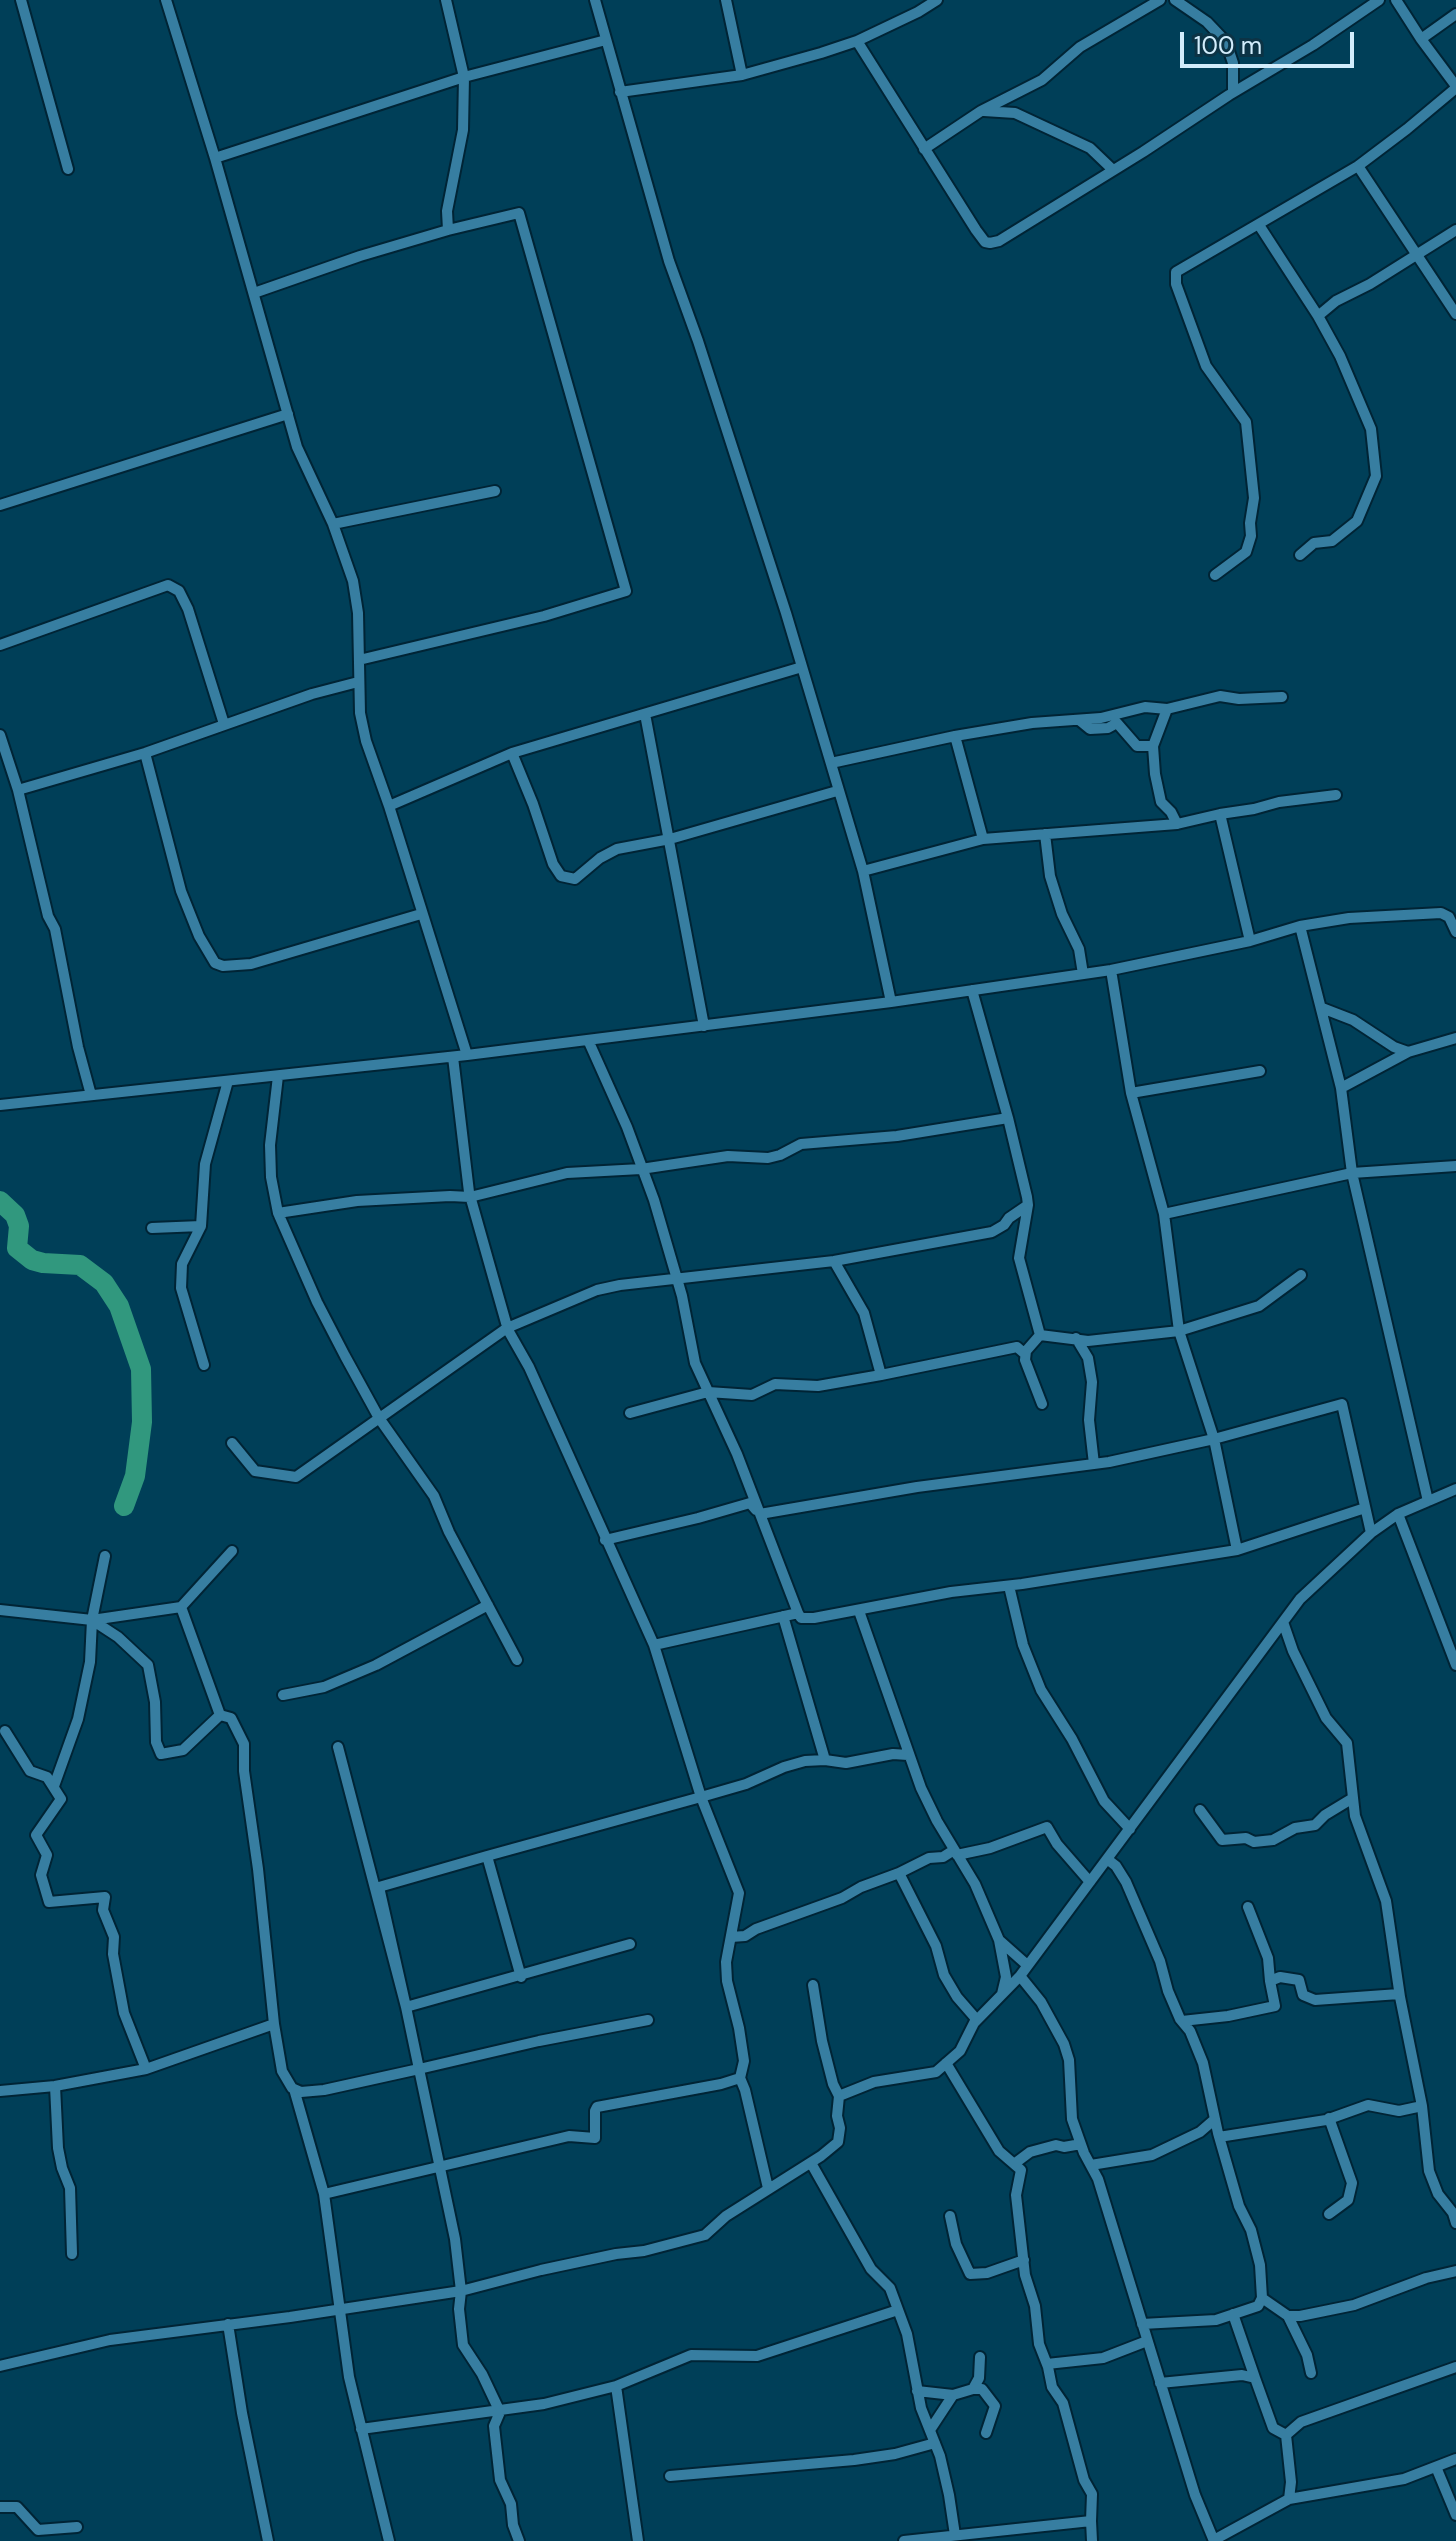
<!DOCTYPE html>
<style>
body{margin:0}
#map{position:relative;width:1456px;height:2541px;overflow:hidden;background:#003f58;font-family:"DM Sans",sans-serif}
canvas{display:block}
.scale{position:absolute;left:1180px;top:32px;width:174px;height:36px;box-sizing:border-box;border:4px solid #d2edfc;border-top:0;padding-left:10px;font-size:24px;line-height:28px;white-space:nowrap;color:#d2edfc;-webkit-text-stroke:6px #0c3345;paint-order:stroke}
</style>
<div id="map">
<canvas width="1456" height="2541"></canvas>
<div class="scale">100 m</div>
</div>
<script>
const ctx = document.querySelector('canvas').getContext('2d');
ctx.lineJoin = 'round';
const poly = rows => new Path2D(rows.map(r => 'M' + r).join(''));
function stroke(path, color, width, dash) { ctx.strokeStyle = color; ctx.lineWidth = width; ctx.lineCap = dash ? 'butt' : 'round'; ctx.setLineDash(dash || []); ctx.stroke(path); }
const river = poly([
 [0,1201,15,1215,19,1226,17,1248,32,1260,43,1263,80,1265,104,1283,119,1306,141,1369,142,1422,135,1476,124,1506]
]);
const minor = poly([
 [21,0,68,169],
 [166,0,215,158,297,447,333,524,353,581,358,613,360,713,366,741,389,806,467,1055],
 [595,0,669,261,698,341,786,613,863,871,891,1002],
 [726,0,742,75],
 [1175,0,1207,22,1226,42,1233,63,1233,92],
 [1396,0,1421,39,1456,86],
 [1421,39,1456,14],
 [857,41,976,230,985,242,990,243,999,241,1143,152,1229,95,1313,45,1379,0],
 [620,92,742,75,821,53,857,41,918,12,937,0],
 [984,111,1015,113,1090,148,1113,170],
 [924,149,981,111,1042,80,1080,47,1160,0],
 [215,158,464,77,606,40],
 [1358,166,1456,314],
 [1259,225,1318,316],
 [254,293,360,256,448,230],
 [0,505,288,414],
 [333,524,495,491],
 [1300,555,1314,543,1332,541,1357,521,1376,476,1371,429,1340,356,1318,316,1336,301,1370,284,1456,230],
 [1215,575,1246,552,1251,536,1250,523,1254,498,1246,422,1206,366,1176,284,1176,272,1358,166,1407,129,1456,88],
 [0,645,168,585,179,591,188,609,224,724],
 [359,660,544,616,626,591,519,213,448,230,447,211,463,130,464,77,446,0],
 [645,714,704,1026],
 [1079,720,1090,729,1108,728,1117,723,1137,746,1153,746],
 [0,735,18,790,48,916,55,929,78,1047,91,1095],
 [955,736,983,839],
 [145,753,181,891,199,936,215,963,223,966,251,964,421,914],
 [512,753,533,804,553,864,561,876,575,879,600,858,617,849,670,839,837,791],
 [831,763,955,736,1032,723,1101,718,1145,707,1167,709],
 [18,790,145,753,312,694,358,682],
 [389,806,512,753,802,667],
 [1220,814,1254,809,1279,802,1336,795],
 [1177,824,1171,812,1161,802,1155,774,1153,746,1167,709,1220,696,1239,699,1282,697],
 [1045,834,1050,876,1062,914,1079,949,1083,974],
 [863,871,983,839,1177,824,1220,814,1250,941],
 [1300,926,1349,918,1441,913,1449,917,1456,932],
 [1111,970,1131,1093,1164,1214,1179,1331,1214,1439,1342,1404,1371,1533],
 [1322,1008,1353,1020,1394,1047,1408,1052],
 [588,1040,627,1127,654,1200,682,1296,695,1363,737,1454,760,1514],
 [453,1057,469,1192,508,1330,529,1367,654,1645],
 [278,1076,270,1145,271,1177,278,1213,317,1302,345,1356,379,1418,434,1496,449,1532,517,1660],
 [1341,1088,1408,1052,1456,1038],
 [1131,1093,1260,1071],
 [0,1105,467,1055,891,1002,1111,970,1250,941,1300,926,1341,1088,1352,1173,1428,1501],
 [1028,1205,1019,1258,1040,1335,1088,1341,1179,1331,1259,1306,1301,1275],
 [278,1213,357,1201,450,1196,470,1197,567,1173,641,1169,728,1156,768,1158,780,1155,801,1144,897,1136,1008,1118],
 [1164,1214,1352,1173,1456,1166],
 [201,1226,182,1264,181,1288,204,1365],
 [152,1228,201,1226,205,1164,228,1081],
 [834,1261,864,1313,881,1375,1017,1347,1025,1354],
 [1040,1335,1026,1351,1025,1360,1042,1404],
 [1076,1338,1088,1358,1092,1382,1089,1420,1094,1464],
 [630,1413,708,1392,752,1395,775,1384,818,1386,881,1375],
 [232,1443,255,1471,296,1477,507,1328,597,1290,620,1285,834,1261,992,1232,1004,1225,1009,1218,1028,1205,1027,1197,1008,1118,972,990],
 [1398,1514,1456,1665],
 [605,1540,698,1518,750,1503,756,1510],
 [1009,1586,1023,1645,1041,1690,1072,1739,1104,1801,1130,1829],
 [181,1607,232,1551],
 [0,1610,92,1620,118,1637,148,1665,155,1702,156,1742,161,1754,183,1750,220,1715],
 [859,1611,921,1788,937,1821,975,1884,999,1940,1006,1977,1002,1994],
 [798,1613,760,1514,917,1487,1109,1462,1214,1439,1237,1550],
 [783,1616,825,1760],
 [92,1620,181,1607,220,1715],
 [1283,1622,1293,1651,1326,1718,1347,1743,1355,1816,1386,1901,1400,1997,1422,2106,1429,2171,1438,2194,1453,2213,1456,2223],
 [283,1695,324,1687,376,1665,488,1605],
 [220,1715,231,1718,244,1744,244,1771,258,1869,274,2024],
 [5,1731,30,1771,47,1777,61,1799,36,1835,47,1855,41,1875,49,1902,105,1897,103,1910,114,1937,113,1954,124,2013,146,2069],
 [338,1747,406,2007,379,1887,487,1856],
 [54,1786,78,1719,90,1662,92,1620,105,1556],
 [1200,1810,1222,1840,1246,1838,1254,1842,1273,1840,1295,1828,1315,1825,1325,1815,1353,1798],
 [957,1855,990,1848,1047,1827,1057,1844,1090,1882],
 [1107,1859,1116,1866,1126,1882,1160,1961,1168,1991,1180,2019,1190,2031,1203,2063,1218,2133,1239,2206,1251,2230,1260,2265,1262,2298,1258,2306,1216,2320,1142,2324],
 [899,1873,929,1858,943,1857,954,1850],
 [1248,1907,1268,1958,1270,1981],
 [731,1937,745,1936,756,1929,842,1898,861,1887,899,1873,936,1946,944,1975,957,1997,977,2020],
 [999,1940,1026,1964],
 [1020,1976,1041,2002,1064,2044,1069,2060,1072,2119,1084,2153,1098,2179,1195,2495,1214,2541],
 [521,1977,487,1856,701,1797,654,1645,798,1613,801,1618,814,1618,951,1592,1022,1584,1237,1550,1365,1508],
 [1182,2021,1228,2016,1275,2006,1270,1981,1280,1977,1299,1980,1303,1995,1315,2000,1399,1994],
 [946,2063,999,2151,1021,2170,1016,2195,1025,2275,1035,2306,1039,2344,1048,2367,1052,2387,1063,2403,1084,2480,1092,2494,1091,2521],
 [740,2078,745,2090,768,2188],
 [55,2086,58,2148,62,2168,70,2188,72,2254],
 [294,2089,324,2194,349,2377,389,2541],
 [0,2091,55,2086,146,2069,274,2024,282,2071,292,2088,301,2092,324,2090,419,2069,406,2007,630,1944],
 [839,2096,874,2082,936,2072,960,2051,974,2023,1020,1976,1300,1599,1371,1533,1398,1514,1456,1489],
 [1329,2118,1352,2183,1348,2200,1329,2214],
 [1219,2137,1326,2120,1368,2105,1399,2111,1422,2106],
 [811,2163,871,2269,890,2288,907,2334,921,2408,940,2456,949,2495,955,2535],
 [1014,2164,1030,2152,1056,2145,1064,2147,1081,2144],
 [1091,2165,1152,2155,1200,2132,1215,2119],
 [324,2194,569,2136,595,2138,595,2111,597,2107,721,2084,740,2078,744,2061,739,2028,727,1981,726,1962,739,1893,701,1797,746,1784,784,1767,805,1761,825,1760,846,1763,893,1754,908,1755],
 [950,2216,956,2244,970,2274,987,2273,1024,2260],
 [1262,2298,1288,2316,1300,2316,1354,2305,1426,2278,1456,2271],
 [1233,2314,1255,2378],
 [1288,2316,1307,2355,1311,2373],
 [228,2324,242,2413,268,2541],
 [1047,2364,1103,2358,1147,2341],
 [0,2366,110,2340,290,2317,461,2291,541,2270,616,2254,644,2251,705,2235,726,2216,821,2156,838,2142,840,2128,837,2116,839,2096,833,2084,822,2041,813,1985],
 [1160,2383,1242,2375,1255,2378,1273,2428,1286,2435],
 [616,2386,638,2541],
 [973,2389,982,2389,995,2406,986,2433],
 [917,2391,953,2395,930,2430],
 [953,2395,973,2389,979,2378,980,2357],
 [361,2429,544,2404,616,2386,691,2355,757,2356,898,2310],
 [1436,2467,1456,2515],
 [670,2476,854,2460,895,2454,935,2443],
 [1289,2499,1404,2479,1456,2459],
 [0,2507,17,2507,38,2530,77,2527],
 [1214,2540,1289,2499,1291,2482,1286,2435,1301,2422,1456,2367],
 [519,2541,513,2525,511,2504,500,2480,494,2426,500,2412,482,2374,463,2345,459,2309,461,2291,455,2239,419,2069,539,2041,648,2020],
 [904,2541,1091,2521,1092,2541]
]);
stroke(river, '#31987e', 20);
stroke(minor, '#002435', 14);
stroke(minor, '#377ea1', 10);
</script>
